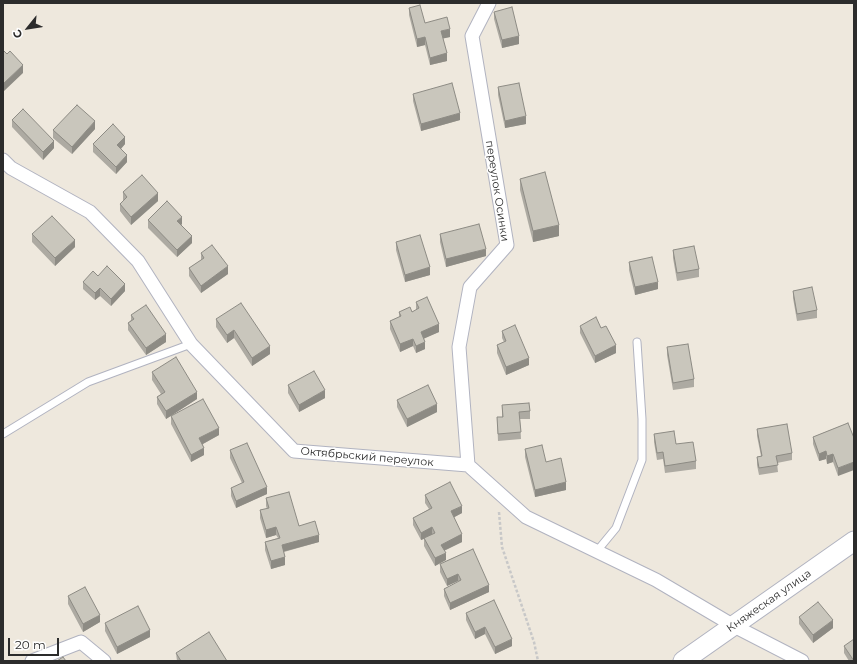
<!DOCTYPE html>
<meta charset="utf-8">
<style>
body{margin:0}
#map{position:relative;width:857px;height:664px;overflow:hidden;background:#eee8dd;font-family:Montserrat,sans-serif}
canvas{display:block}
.frame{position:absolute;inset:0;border:4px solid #2c2c2c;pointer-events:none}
.north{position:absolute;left:8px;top:8px;width:40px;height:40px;-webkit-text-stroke:3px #fff;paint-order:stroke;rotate:240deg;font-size:11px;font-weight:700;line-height:16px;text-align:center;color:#2c2c2c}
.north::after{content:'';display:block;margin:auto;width:14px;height:18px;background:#2c2c2c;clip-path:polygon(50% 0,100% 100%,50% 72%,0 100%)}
.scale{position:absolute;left:8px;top:638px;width:51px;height:18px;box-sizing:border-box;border:2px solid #2c2c2c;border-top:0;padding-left:5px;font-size:12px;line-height:14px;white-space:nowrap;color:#2c2c2c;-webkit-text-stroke:3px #fff;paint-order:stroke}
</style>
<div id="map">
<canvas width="857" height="664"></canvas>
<div class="frame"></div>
<div class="north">С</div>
<div class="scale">20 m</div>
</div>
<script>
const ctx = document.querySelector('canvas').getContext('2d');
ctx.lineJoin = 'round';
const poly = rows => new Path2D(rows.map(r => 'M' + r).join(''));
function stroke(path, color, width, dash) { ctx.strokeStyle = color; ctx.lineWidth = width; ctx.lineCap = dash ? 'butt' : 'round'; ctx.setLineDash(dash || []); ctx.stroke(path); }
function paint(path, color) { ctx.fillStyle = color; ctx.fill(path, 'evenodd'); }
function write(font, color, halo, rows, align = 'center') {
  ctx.font = font + ' Montserrat,sans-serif'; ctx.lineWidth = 3; ctx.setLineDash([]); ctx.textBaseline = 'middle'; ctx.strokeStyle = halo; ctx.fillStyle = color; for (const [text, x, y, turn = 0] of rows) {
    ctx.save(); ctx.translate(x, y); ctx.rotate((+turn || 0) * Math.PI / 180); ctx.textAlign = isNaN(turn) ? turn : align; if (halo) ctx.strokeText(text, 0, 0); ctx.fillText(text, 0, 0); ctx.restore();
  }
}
const path = poly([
 [499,512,502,547,534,642,538,661]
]);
const lane = poly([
 [3,434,88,382,191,344],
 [597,551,616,528,642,460,642,419,637,342]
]);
const street = poly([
 [3,160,11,168,90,212,138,261,191,344,294,451,468,465,526,517,656,580,734,626,802,661],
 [468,465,459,347,470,287,507,245,472,36,489,3],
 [32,661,81,642,104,661]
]);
const secondary = poly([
 [683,661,854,541]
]);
const wall = poly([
 [409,8,425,23,450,37,443,38,447,61,430,65,425,45,417,47,409,15],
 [494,12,519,44,502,48,494,19],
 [498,87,526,124,505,128,498,95],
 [413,94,460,120,421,131,413,101],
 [12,120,54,148,43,160,12,127],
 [95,129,72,154,53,138,53,130],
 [93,144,125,144,121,149,127,162,116,174,93,152],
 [520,179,559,236,533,242,520,190],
 [123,192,158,201,131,225,120,211,120,204,124,200,123,200],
 [148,220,182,224,181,225,192,243,177,257,148,228],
 [32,234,75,247,55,266,32,242],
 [440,234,486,256,446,267,440,242],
 [396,242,430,275,405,282,396,250],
 [673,250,699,269,699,277,677,281,673,258],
 [201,253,228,274,201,293,189,276,189,268,201,260],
 [629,262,658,289,635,295,629,270],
 [98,276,125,291,111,306,100,296,95,300,83,289,83,282],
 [793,291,817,310,817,318,797,321,793,298],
 [416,302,439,332,424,338,425,349,416,353,413,346,400,352,390,329,390,321,399,317,399,312,412,312,416,310],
 [131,315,166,342,146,355,128,330,128,323,131,320],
 [216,319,270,354,252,366,234,338,227,343,216,327],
 [580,326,601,328,616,353,595,363,580,333],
 [502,331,529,365,506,375,497,353,497,345,504,342,502,338],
 [667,347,694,379,694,387,673,390,667,355],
 [152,372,197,399,166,419,157,404,157,397,161,394,152,380],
 [288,385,325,398,299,412,288,393],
 [397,400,437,412,407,427,397,407],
 [502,405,530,411,530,419,520,419,521,439,498,441,497,417,502,417],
 [171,416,219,435,203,444,204,455,191,462,171,424],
 [848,423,838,476,833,462,827,464,826,459,819,461,813,444,813,437],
 [757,429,792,453,792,460,777,463,778,472,759,475,757,465,757,457,761,456,757,436],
 [654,434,676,444,696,461,696,469,665,473,663,459,657,460,654,442],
 [525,449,546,462,566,490,535,497,525,457],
 [230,450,267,494,236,508,231,496,231,488,242,483,230,458],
 [425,495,462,513,454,517,462,542,444,551,446,560,435,566,424,546,424,539,421,540,413,525,413,518,429,509,425,503],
 [266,498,319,542,284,552,285,565,271,569,265,550,265,542,278,538,276,535,266,538,260,518,260,510,267,509,266,506],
 [473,549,489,592,450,610,444,596,444,589,459,582,458,581,447,586,440,572,440,564],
 [68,596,100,622,83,632,68,604],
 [466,613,512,646,495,654,485,634,475,639,466,620],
 [799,617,833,628,813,643,799,624],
 [105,623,150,637,117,654,105,631],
 [844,646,854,661,849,661,844,653],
 [176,653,227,661,177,661]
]);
const shadedWall = poly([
 [450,29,450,37,441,39,441,31],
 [519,36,519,44,502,48,502,40],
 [425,37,425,45,417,47,417,39],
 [447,53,447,61,430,65,430,58],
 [23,65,23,73,3,92,3,84],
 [460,113,460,120,421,131,421,124],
 [526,116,526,124,505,128,505,121],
 [95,121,95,129,72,154,72,147],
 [125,137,125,144,117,153,117,145],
 [54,141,54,148,43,160,43,152],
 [127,155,127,162,116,174,116,167],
 [158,193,158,201,131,225,131,217],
 [182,217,182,224,177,229,177,221],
 [559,225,559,236,533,242,533,231],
 [192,236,192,243,177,257,177,250],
 [75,240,75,247,55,266,55,258],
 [486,249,486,256,446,267,446,259],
 [228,266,228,274,201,293,201,286],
 [430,267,430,275,405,282,405,275],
 [658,282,658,289,635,295,635,287],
 [125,284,125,291,111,306,111,299],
 [100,288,100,296,95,300,95,293],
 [439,324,439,332,421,340,421,332],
 [234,330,234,338,227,343,227,335],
 [166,334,166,342,146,355,146,348],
 [413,339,413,346,400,352,400,344],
 [425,342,425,349,416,353,416,346],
 [616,345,616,353,595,363,595,356],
 [270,346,270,354,252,366,252,358],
 [529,358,529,365,506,375,506,367],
 [325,390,325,398,299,412,299,405],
 [197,392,197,399,166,419,166,411],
 [437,404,437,412,407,427,407,419],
 [219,428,219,435,199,446,199,438],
 [204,448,204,455,191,462,191,455],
 [826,451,826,459,819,461,819,454],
 [833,454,833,462,827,464,827,456],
 [854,462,854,470,838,476,838,468],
 [566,482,566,490,535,497,535,490],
 [267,487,267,494,236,508,236,501],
 [462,506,462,513,451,519,451,511],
 [276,527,276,535,266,538,266,530],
 [432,527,432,535,421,540,421,533],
 [462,534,462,542,441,552,441,545],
 [319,535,319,542,282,552,282,545],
 [446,553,446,560,435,566,435,558],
 [285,557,285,565,271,569,271,561],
 [458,574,458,581,447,586,447,579],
 [489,585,489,592,450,610,450,603],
 [100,615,100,622,83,632,83,624],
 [833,620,833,628,813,643,813,635],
 [485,627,485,634,475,639,475,632],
 [150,630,150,637,117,654,117,647],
 [512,639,512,646,495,654,495,647]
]);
const building = poly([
 [420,5,425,23,447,17,450,29,441,31,447,53,430,58,425,37,417,39,409,8,420,5],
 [512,7,519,36,502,40,494,12,512,7],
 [3,50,7,54,10,51,23,65,3,84,3,50],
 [452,83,460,113,421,124,413,94,452,83],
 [519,83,526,116,505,121,498,87,519,83],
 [77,105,95,121,72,147,53,130,77,105],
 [23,109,54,141,43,152,12,120,23,109],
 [113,124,125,137,117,145,127,155,116,167,93,144,113,124],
 [545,172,559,225,533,231,520,179,545,172],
 [142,175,158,193,131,217,120,204,127,197,123,192,142,175],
 [167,201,182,217,177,221,192,236,177,250,148,220,167,201],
 [52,216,75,240,55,258,32,234,52,216],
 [479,224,486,249,446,259,440,234,479,224],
 [420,235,430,267,405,275,396,242,420,235],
 [212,245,228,266,201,286,189,268,204,258,201,253,212,245],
 [694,246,699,269,677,273,673,250,694,246],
 [652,257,658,282,635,287,629,262,652,257],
 [107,266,125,284,111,299,100,288,95,293,83,282,93,271,98,276,107,266],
 [812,287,817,310,797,314,793,291,812,287],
 [427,297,439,324,421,332,425,342,416,346,413,339,400,344,390,321,401,316,399,312,410,307,412,312,419,308,416,302,427,297],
 [241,303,270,346,252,358,234,330,227,335,216,319,241,303],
 [146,305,166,334,146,348,128,323,134,319,131,315,146,305],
 [596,317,601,328,606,326,616,345,595,356,580,326,596,317],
 [515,325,529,358,506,367,497,345,506,341,502,331,515,325],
 [688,344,694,379,673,383,667,347,688,344],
 [176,357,197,392,166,411,157,397,165,392,152,372,176,357],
 [314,371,325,390,299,405,288,385,314,371],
 [428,385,437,404,407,419,397,400,428,385],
 [203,399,219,428,199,438,204,448,191,455,171,416,203,399],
 [529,403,530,411,519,412,521,432,498,434,497,417,503,417,502,405,529,403],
 [848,423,854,438,854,462,838,468,833,454,827,456,826,451,819,454,813,437,848,423],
 [787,424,792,453,776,456,778,465,759,468,757,457,762,456,757,429,787,424],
 [674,431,676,444,693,442,696,461,665,466,663,452,657,453,654,434,674,431],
 [247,443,267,487,236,501,231,488,244,482,230,450,247,443],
 [542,445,546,462,561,458,566,482,535,490,525,449,542,445],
 [450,482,462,506,451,511,462,534,441,545,446,553,435,558,424,538,435,533,432,527,421,533,413,518,432,508,425,495,450,482],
 [289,492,299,526,315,521,319,535,282,545,285,557,271,561,265,542,280,538,276,527,266,530,260,510,269,508,266,498,289,492],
 [473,549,489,585,450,603,444,589,461,580,458,574,447,579,440,564,473,549],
 [85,587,100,615,83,624,68,596,85,587],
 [494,600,512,639,495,647,485,627,475,632,466,613,494,600],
 [818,602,833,620,813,635,799,617,818,602],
 [138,606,150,630,117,647,105,623,138,606],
 [209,632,227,661,181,661,176,653,209,632],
 [854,639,854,661,844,646,854,639],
 [63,657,66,661,57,661,63,657]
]);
const streetNames = [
 ["переулок Осинки",497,191,81],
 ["Октябрьский переулок",367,457,5],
 ["Княжеская улица",769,601,-35]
];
stroke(lane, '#b1b3c0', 9);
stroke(street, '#b1b3c0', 15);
stroke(secondary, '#b1b3c0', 21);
stroke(path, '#c8c8c8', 2.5, [3, 2]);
stroke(lane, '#fff', 7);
stroke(street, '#fff', 13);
stroke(secondary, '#fff', 19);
paint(wall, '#adaaa2');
paint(shadedWall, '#8d8b84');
paint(building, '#c9c6bc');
stroke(building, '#8d8b84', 1);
write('11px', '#2c2c2c', '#fff', streetNames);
</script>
